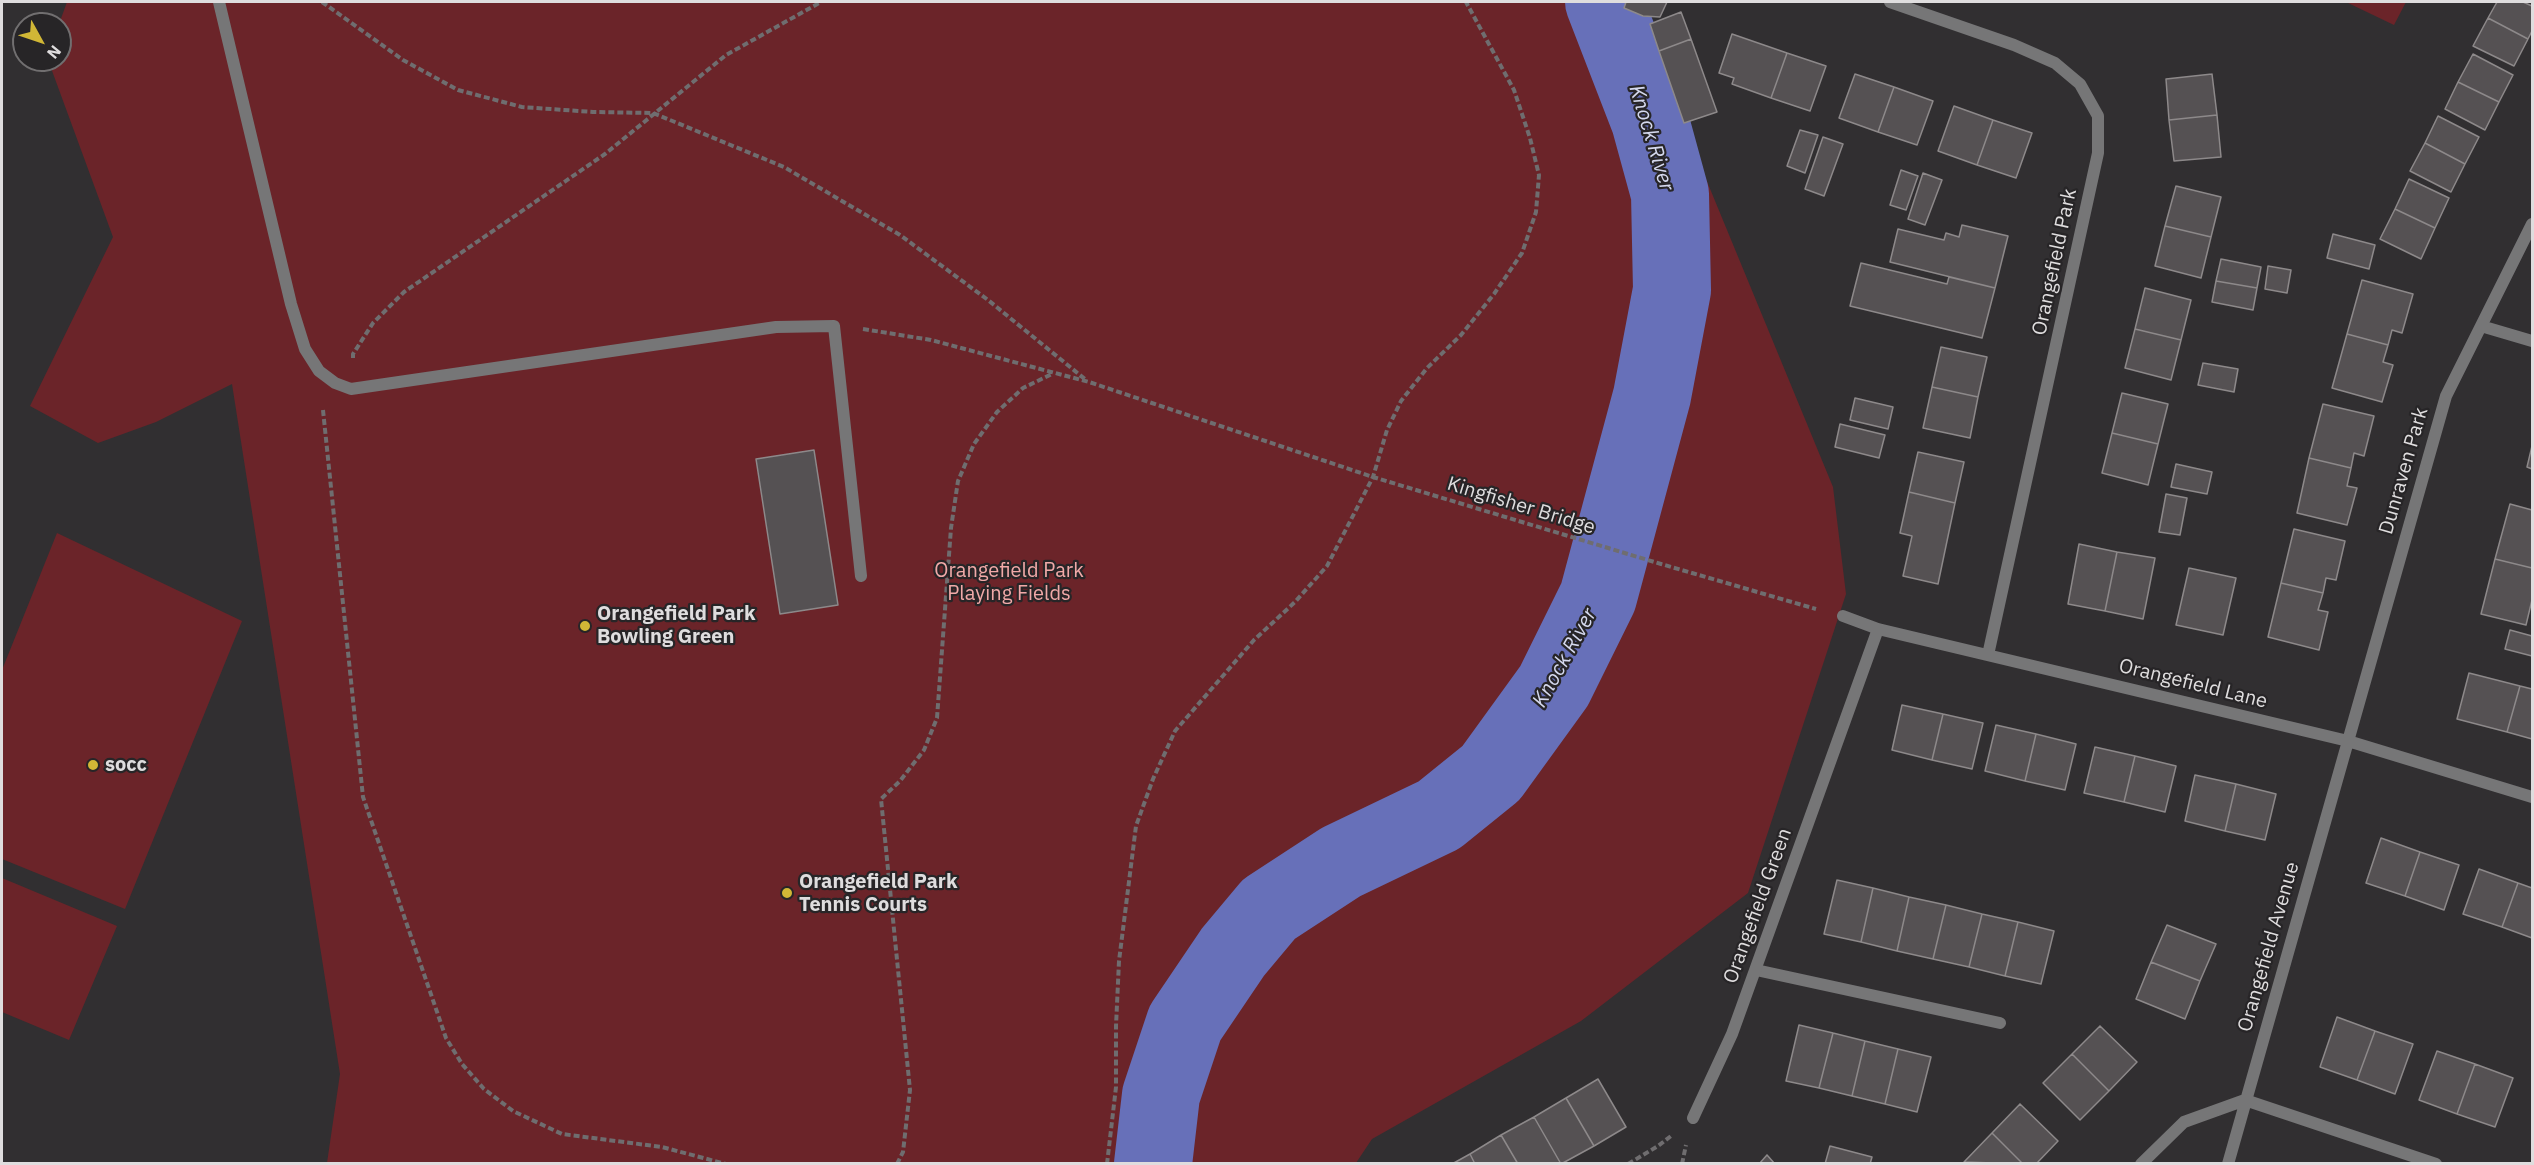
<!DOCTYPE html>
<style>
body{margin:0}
#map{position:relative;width:2534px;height:1165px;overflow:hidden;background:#312f31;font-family:"IBM Plex Sans",sans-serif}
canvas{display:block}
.frame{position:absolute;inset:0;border:3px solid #dfddde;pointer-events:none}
.north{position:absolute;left:12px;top:12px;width:60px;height:60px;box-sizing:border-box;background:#272527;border:2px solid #716f70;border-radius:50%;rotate:130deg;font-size:16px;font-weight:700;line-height:24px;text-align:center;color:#dfddde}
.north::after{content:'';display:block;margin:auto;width:21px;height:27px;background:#d1b736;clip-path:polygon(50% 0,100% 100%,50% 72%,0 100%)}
</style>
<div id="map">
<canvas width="2534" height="1165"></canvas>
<div class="frame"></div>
<div class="north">N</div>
</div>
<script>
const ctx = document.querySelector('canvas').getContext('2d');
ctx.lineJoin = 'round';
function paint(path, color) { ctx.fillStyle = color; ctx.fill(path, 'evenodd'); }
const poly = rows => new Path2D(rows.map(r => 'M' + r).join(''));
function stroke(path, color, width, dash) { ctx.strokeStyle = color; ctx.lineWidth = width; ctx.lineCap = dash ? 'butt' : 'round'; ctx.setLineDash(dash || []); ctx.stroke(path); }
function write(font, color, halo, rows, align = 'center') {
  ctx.font = font + ' "IBM Plex Sans",sans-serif'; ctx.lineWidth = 4.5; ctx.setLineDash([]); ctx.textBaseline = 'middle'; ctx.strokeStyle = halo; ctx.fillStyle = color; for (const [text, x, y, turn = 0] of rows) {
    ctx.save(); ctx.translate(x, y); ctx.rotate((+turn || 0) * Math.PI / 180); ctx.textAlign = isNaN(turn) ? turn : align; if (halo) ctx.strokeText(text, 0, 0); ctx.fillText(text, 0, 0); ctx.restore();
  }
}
const green = poly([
 [67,2,1633,2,1833,487,1846,594,1748,893,1581,1021,1372,1139,1356,1163,327,1163,340,1074,232,384,156,422,98,443,30,406,113,237,51,68,53,60,60,60,59,24],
 [2346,2,2406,2,2394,25],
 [57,533,242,621,125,909,2,859,2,670],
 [2,878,117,926,69,1040,2,1012]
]);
const river = poly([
 [1153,1164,1161,1095,1185,1023,1233,952,1269,909,1341,862,1439,815,1491,773,1554,686,1598,597,1652,396,1672,290,1670,194,1650,121,1604,2]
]);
const building = poly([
 [1626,2,1667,2,1660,17,1643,16,1624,8,1626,2],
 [2497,2,2523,2,2532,6,2532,31,2528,39,2488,18,2497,2],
 [1681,12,1691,39,1659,51,1650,24,1681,12],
 [2488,18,2528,39,2514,66,2473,46,2488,18],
 [1732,34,1787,53,1771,98,1732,84,1734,78,1719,73,1732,34],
 [1691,39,1717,112,1684,123,1659,51,1691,39],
 [1787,53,1826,66,1810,111,1771,98,1787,53],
 [2473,54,2513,75,2499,102,2458,82,2473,54],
 [1855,74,1894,87,1878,132,1839,118,1855,74],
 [2212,74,2217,115,2169,120,2166,79,2212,74],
 [2458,82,2499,102,2485,130,2445,109,2458,82],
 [1894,87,1933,101,1917,145,1878,132,1894,87],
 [1954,106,1993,120,1977,165,1938,151,1954,106],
 [2217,115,2221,157,2174,161,2169,120,2217,115],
 [2438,116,2479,137,2465,164,2425,143,2438,116],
 [1993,120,2032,133,2016,178,1977,165,1993,120],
 [1800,130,1818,135,1805,173,1787,166,1800,130],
 [1823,137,1843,144,1824,196,1805,189,1823,137],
 [2425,143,2465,164,2451,192,2410,171,2425,143],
 [1901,170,1918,176,1906,210,1890,205,1901,170],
 [1923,173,1942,180,1925,225,1908,219,1923,173],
 [2409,179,2449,198,2435,228,2395,209,2409,179],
 [2176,186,2221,197,2211,237,2165,226,2176,186],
 [2395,209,2435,228,2421,259,2380,239,2395,209],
 [1962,225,2008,236,1995,288,1890,262,1898,229,1944,240,1946,233,1959,237,1962,225],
 [2165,226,2211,237,2201,278,2155,266,2165,226],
 [2333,234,2375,245,2369,269,2327,258,2333,234],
 [2221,259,2261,267,2257,288,2216,281,2221,259],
 [1861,263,1947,284,1949,277,1995,288,1982,338,1850,306,1861,263],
 [2268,266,2291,270,2287,293,2265,289,2268,266],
 [2362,280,2413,294,2402,333,2392,330,2388,345,2347,334,2362,280],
 [2216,281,2257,288,2253,310,2212,302,2216,281],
 [2145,288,2191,300,2181,340,2135,329,2145,288],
 [2135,329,2181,340,2171,380,2125,368,2135,329],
 [2347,334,2388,345,2383,362,2393,365,2382,402,2332,388,2347,334],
 [1941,347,1987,357,1978,397,1932,387,1941,347],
 [2203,363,2238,369,2234,392,2198,385,2203,363],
 [1932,387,1978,397,1970,438,1923,428,1932,387],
 [2122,393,2168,404,2158,444,2112,433,2122,393],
 [1855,398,1893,407,1888,429,1850,420,1855,398],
 [2323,404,2374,416,2364,456,2354,453,2351,468,2309,458,2323,404],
 [1840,424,1885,435,1879,458,1835,447,1840,424],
 [2112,433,2158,444,2148,485,2102,473,2112,433],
 [2532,446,2532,469,2527,467,2532,446],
 [814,450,838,605,780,614,756,459,814,450],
 [1918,452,1964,462,1955,503,1909,492,1918,452],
 [2309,458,2351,468,2347,486,2357,488,2347,525,2297,513,2309,458],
 [2176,464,2212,472,2207,494,2171,487,2176,464],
 [1909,492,1955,503,1938,584,1903,576,1912,536,1900,533,1909,492],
 [2166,494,2187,498,2180,535,2159,532,2166,494],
 [2510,504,2532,510,2532,568,2495,559,2510,504],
 [2294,529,2345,541,2336,580,2326,578,2323,593,2281,583,2294,529],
 [2079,544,2117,552,2105,611,2068,604,2079,544],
 [2117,552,2155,558,2143,619,2105,611,2117,552],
 [2495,559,2532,568,2532,600,2526,625,2481,614,2495,559],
 [2189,568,2236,578,2223,635,2176,625,2189,568],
 [2281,583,2323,593,2318,610,2328,612,2319,650,2268,637,2281,583],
 [2510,630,2532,636,2532,656,2505,649,2510,630],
 [2469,673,2520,686,2507,732,2457,719,2469,673],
 [2520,686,2532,689,2532,739,2507,732,2520,686],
 [1902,705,1943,714,1932,760,1892,750,1902,705],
 [1943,714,1983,723,1972,769,1932,760,1943,714],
 [1996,725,2036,734,2025,781,1985,771,1996,725],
 [2036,734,2076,744,2065,790,2025,781,2036,734],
 [2095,747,2135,756,2124,802,2084,793,2095,747],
 [2135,756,2176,766,2165,812,2124,802,2135,756],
 [2195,775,2236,784,2225,831,2185,821,2195,775],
 [2236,784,2276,794,2265,840,2225,831,2236,784],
 [2381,838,2420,852,2405,896,2366,883,2381,838],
 [2420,852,2459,865,2444,910,2405,896,2420,852],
 [2479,869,2518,883,2502,927,2463,914,2479,869],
 [1837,880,1873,888,1861,942,1824,934,1837,880],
 [2518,883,2532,888,2532,938,2502,927,2518,883],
 [1873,888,1909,897,1897,951,1861,942,1873,888],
 [1909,897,1946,905,1933,959,1897,951,1909,897],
 [1946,905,1982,914,1969,967,1933,959,1946,905],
 [1982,914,2018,922,2005,976,1969,967,1982,914],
 [2018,922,2054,931,2041,984,2005,976,2018,922],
 [2167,925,2216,944,2200,981,2151,962,2167,925],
 [2151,962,2200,981,2185,1019,2136,999,2151,962],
 [2337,1017,2375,1031,2357,1080,2320,1067,2337,1017],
 [1799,1025,1833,1033,1819,1088,1786,1081,1799,1025],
 [2100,1026,2137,1062,2109,1091,2072,1054,2100,1026],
 [2375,1031,2413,1044,2395,1094,2357,1080,2375,1031],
 [1833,1033,1865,1041,1852,1096,1819,1088,1833,1033],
 [1865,1041,1898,1049,1885,1104,1852,1096,1865,1041],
 [1898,1049,1931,1057,1917,1112,1885,1104,1898,1049],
 [2437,1051,2475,1064,2457,1114,2419,1100,2437,1051],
 [2072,1054,2109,1091,2080,1120,2043,1083,2072,1054],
 [2475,1064,2513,1078,2495,1127,2457,1114,2475,1064],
 [1598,1079,1626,1127,1594,1146,1566,1098,1598,1079],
 [1566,1098,1594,1146,1561,1164,1534,1117,1566,1098],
 [2020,1104,2058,1141,2036,1164,2023,1164,1992,1133,2020,1104],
 [1534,1117,1561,1164,1518,1164,1501,1135,1534,1117],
 [1992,1133,2023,1164,1964,1162,1992,1133],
 [1501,1135,1518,1164,1475,1164,1470,1154,1501,1135],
 [1830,1146,1872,1157,1870,1164,1825,1164,1830,1146],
 [1470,1154,1475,1164,1452,1164,1470,1154],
 [1767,1155,1775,1164,1759,1164,1767,1155]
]);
const path = poly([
 [322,2,403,60,458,90,522,107,593,112,653,113,784,167,900,235,988,300,1086,380],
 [863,329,931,340,1089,382,1373,477,1661,564,1816,609],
 [353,358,353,354,373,323,404,292,605,154,726,55,821,2],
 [323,410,363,797,446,1038,462,1064,484,1089,513,1111,562,1134,662,1147,726,1164],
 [897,1164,903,1152,910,1090,881,799,900,781,924,750,937,718,951,528,958,481,974,444,997,412,1023,388,1052,374],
 [1107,1164,1116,1087,1116,1026,1119,961,1136,826,1153,779,1175,731,1254,640,1295,602,1327,566,1373,477,1387,430,1401,401,1427,368,1461,335,1494,294,1522,253,1536,212,1539,175,1530,138,1514,90,1466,2],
 [1628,1164,1658,1146,1671,1136],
 [1682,1164,1686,1145]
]);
const service = poly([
 [219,2,291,304,305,349,319,371,335,383,351,389,776,327,834,326,861,576],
 [1756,970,2000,1023]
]);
const minor = poly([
 [1890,2,2014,45,2055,63,2080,84,2098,116,2098,153,1988,655],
 [2481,326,2532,341],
 [1843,616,1878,629,2348,741,2532,797],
 [1693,1118,1732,1034,1878,629],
 [2141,1164,2184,1122,2245,1100,2436,1164],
 [2228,1164,2446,396,2532,224]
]);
const markers = [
 [585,626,6,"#d1b736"],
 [93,765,6,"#d1b736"],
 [787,893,6,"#d1b736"]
];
const streetNames = [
 ["Orangefield Park",2055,262,-78],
 ["Dunraven Park",2404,471,-74],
 ["Kingfisher Bridge",1521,506,17],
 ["Orangefield Lane",2193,684,14],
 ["Orangefield Green",1758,906,-70],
 ["Orangefield Avenue",2269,947,-74]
];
const parkNames = [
 ["Orangefield Park",1009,571],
 ["Playing Fields",1009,594]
];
const poiNames = [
 ["Orangefield Park",597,614],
 ["Bowling Green",597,637],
 ["socc",105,765],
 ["Orangefield Park",799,882],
 ["Tennis Courts",799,905]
];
const waterNames = [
 ["Knock River",1651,138,73],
 ["Knock River",1565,658,-61]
];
paint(green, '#6b2429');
stroke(river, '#6770b9', 78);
paint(building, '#555153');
stroke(building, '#8d898a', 1.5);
stroke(path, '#6f6d6f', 4, [6, 3]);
stroke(service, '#767677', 12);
stroke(minor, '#767677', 12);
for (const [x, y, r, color] of markers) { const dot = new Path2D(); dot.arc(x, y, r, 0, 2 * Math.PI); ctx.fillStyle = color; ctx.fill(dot); stroke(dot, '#272527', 2); }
write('20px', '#dfddde', '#272527', streetNames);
write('20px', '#f1a9a8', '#272527', parkNames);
write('bold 20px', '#dfddde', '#272527', poiNames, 'left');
write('italic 21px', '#d5d9ee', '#272527', waterNames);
</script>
